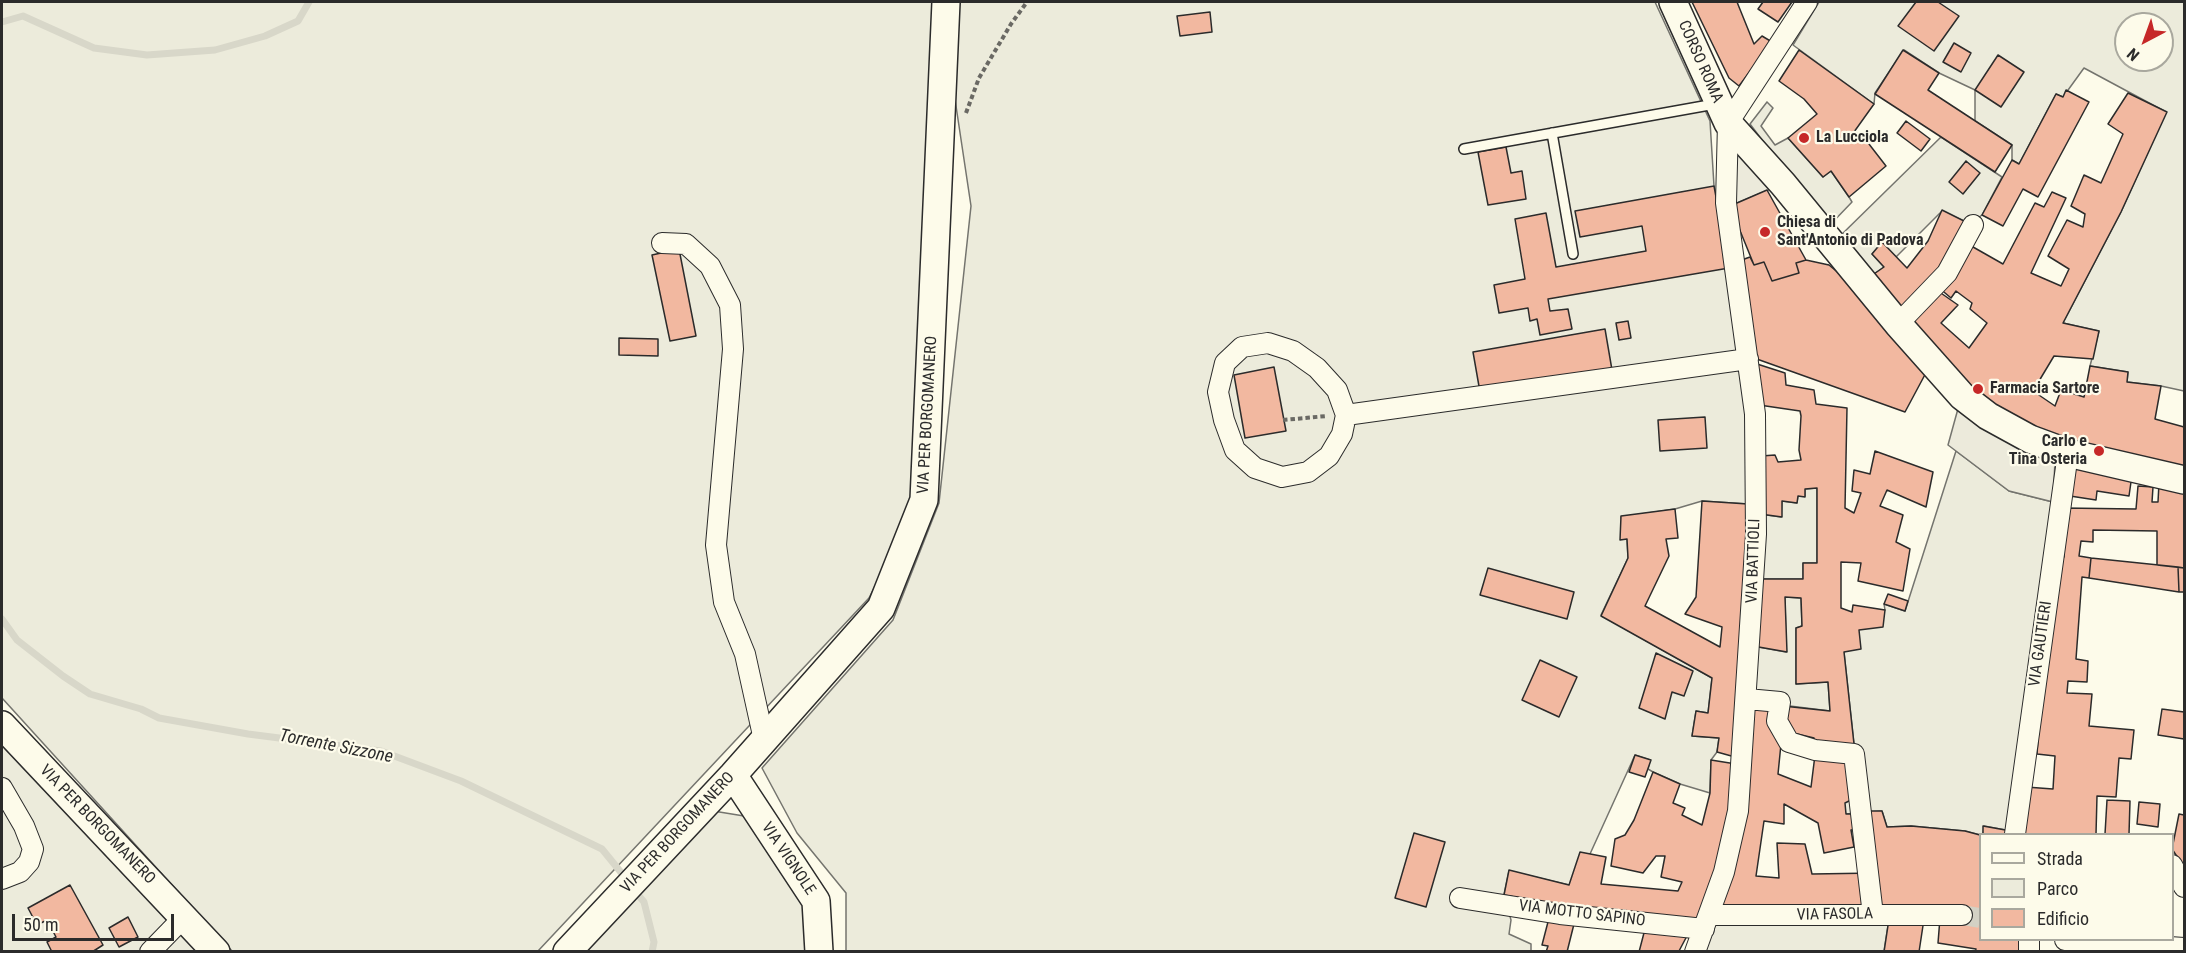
<!DOCTYPE html>
<style>
body{margin:0}
#map{position:relative;width:2186px;height:953px;overflow:hidden;background:#fdfbea;font-family:"Roboto Condensed",sans-serif}
canvas{display:block}
.frame{position:absolute;inset:0;border:3px solid #2b2b2b;pointer-events:none}
.legend{position:absolute;left:1979px;top:833px;width:195px;height:108px;box-sizing:border-box;background:#fdfbea;border:2px solid #a9a89e;margin:0;padding:8px 10px;list-style:none;font-size:18px;color:#2b2b2b}
.legend li{display:flex;align-items:center;gap:12px;height:30px}
.legend b{width:30px;border:2px solid #a9a89e}
.north{position:absolute;left:2114px;top:12px;width:60px;height:60px;box-sizing:border-box;background:#fdfbea;border:2px solid #a9a89e;border-radius:50%;rotate:221deg;font-size:16px;font-weight:700;line-height:24px;text-align:center;color:#2b2b2b}
.north::after{content:'';display:block;margin:auto;width:21px;height:27px;background:#c62828;clip-path:polygon(50% 0,100% 100%,50% 72%,0 100%)}
.scale{position:absolute;left:12px;top:914px;width:162px;height:27px;box-sizing:border-box;border:3px solid #2b2b2b;border-top:0;padding-left:8px;font-size:18px;line-height:21px;white-space:nowrap;color:#2b2b2b;-webkit-text-stroke:4px #fdfbea;paint-order:stroke}
</style>
<div id="map">
<canvas width="2186" height="953"></canvas>
<div class="frame"></div>
<ul class="legend">
<li><b style="height:8px;background:#fdfbea"></b>Strada</li>
<li><b style="height:16px;background:#ecebdb"></b>Parco</li>
<li><b style="height:16px;background:#f2b8a0"></b>Edificio</li>
</ul>
<div class="north">N</div>
<div class="scale">50 m</div>
</div>
<script>
const ctx = document.querySelector('canvas').getContext('2d');
ctx.lineJoin = 'round';
function paint(path, color) { ctx.fillStyle = color; ctx.fill(path, 'evenodd'); }
const poly = rows => new Path2D(rows.map(r => 'M' + r).join(''));
function stroke(path, color, width, dash) { ctx.strokeStyle = color; ctx.lineWidth = width; ctx.lineCap = dash ? 'butt' : 'round'; ctx.setLineDash(dash || []); ctx.stroke(path); }
function write(font, color, halo, rows, align = 'center') {
  ctx.font = font + ' "Roboto Condensed",sans-serif'; ctx.lineWidth = 4.5; ctx.setLineDash([]); ctx.textBaseline = 'middle'; ctx.strokeStyle = halo; ctx.fillStyle = color; for (const [text, x, y, turn = 0] of rows) {
    ctx.save(); ctx.translate(x, y); ctx.rotate((+turn || 0) * Math.PI / 180); ctx.textAlign = isNaN(turn) ? turn : align; if (halo) ctx.strokeText(text, 0, 0); ctx.fillText(text, 0, 0); ctx.restore();
  }
}
const green = poly([
 [2,2,1655,2,1710,121,1714,186,1745,372,1748,504,1702,501,1675,509,1621,517,1627,539,1628,558,1601,615,1712,678,1708,713,1696,711,1692,736,1719,738,1717,752,1711,760,1710,793,1680,784,1653,772,1648,769,1650,760,1635,755,1590,854,1569,885,1509,871,1504,895,1511,920,1509,934,1531,944,1531,951,846,951,846,893,797,833,762,768,893,620,939,503,971,206,953,86,928,243,909,519,869,598,538,951,232,951,2,698,2,2],
 [1819,2,2184,2,2184,391,2161,386,2127,382,2128,372,2090,366,2099,331,2063,323,2121,212,2166,112,2084,68,2063,97,2056,94,2019,164,2012,160,2012,145,1975,121,1975,90,1939,73,1904,50,1875,93,1874,104,1793,45,1819,2],
 [2126,24,2162,24,2162,60,2126,60,2126,24],
 [1767,102,1773,108,1761,126,1775,145,1788,138,1823,177,1831,171,1849,197,1852,202,1828,227,1750,124,1767,102],
 [1941,137,2002,177,1982,215,1970,224,1942,211,1896,257,1882,243,1872,254,1884,267,1871,276,1837,239,1941,137],
 [1956,451,2009,491,2053,502,2011,831,1984,826,1983,834,1980,835,1965,831,1911,826,1887,827,1882,811,1846,814,1815,746,1854,744,1844,652,1859,630,1885,610,1884,604,1905,611,1956,451],
 [1817,488,1817,563,1803,563,1803,579,1758,579,1760,514,1781,517,1782,501,1797,503,1798,496,1805,496,1805,489,1817,488],
 [1785,597,1801,598,1802,626,1796,628,1796,684,1828,682,1830,711,1750,701,1753,646,1786,652,1785,597],
 [2,735,198,951,2,951,2,735],
 [701,809,744,816,804,906,806,951,579,952,701,809],
 [1712,919,1889,919,1884,951,1699,952,1712,919]
]);
const parking = poly([
 [1749,147,1783,184,1730,206,1725,163,1749,147],
 [1959,405,2055,461,2053,502,2009,491,1948,445,1959,405]
]);
const stream = poly([
 [2,22,23,16,94,48,147,55,215,50,265,36,298,21,309,2],
 [2,619,17,640,63,676,90,694,141,709,159,718,248,734,381,751,461,781,602,849,628,881],
 [634,890,644,902,654,942,652,952]
]);
const building = poly([
 [1692,2,1737,2,1754,44,1762,36,1772,42,1739,86,1729,78,1692,2],
 [1763,2,1792,2,1778,22,1758,9,1763,2],
 [1916,2,1938,2,1959,16,1934,51,1898,26,1916,2],
 [1210,12,1212,32,1180,36,1177,16,1210,12],
 [1954,43,1971,53,1961,72,1943,62,1954,43],
 [1799,50,1874,104,1854,132,1862,135,1886,166,1849,197,1831,171,1823,177,1788,138,1817,114,1804,99,1779,81,1799,50],
 [1903,50,1939,73,1928,90,2012,145,1995,172,1875,94,1903,50],
 [1998,55,2024,72,2001,107,1975,90,1998,55],
 [2066,90,2089,102,2038,197,2023,189,2003,226,1982,215,2012,160,2019,164,2056,94,2063,97,2066,90],
 [2128,93,2167,112,2121,212,2063,323,2099,331,2093,359,2054,356,2033,391,2055,406,2061,390,2084,397,2090,366,2128,372,2127,382,2161,386,2155,419,2184,427,2184,470,2052,439,1966,388,1908,324,1938,291,1958,305,1941,323,1969,348,1987,323,1970,309,1972,303,1956,291,1951,298,1938,287,1966,243,2003,264,2035,203,2044,207,2052,192,2066,198,2031,273,2061,286,2069,269,2048,256,2067,220,2083,227,2085,214,2071,206,2084,175,2101,183,2123,134,2108,124,2128,93],
 [1906,121,1930,139,1921,151,1897,133,1906,121],
 [1506,147,1511,173,1522,171,1526,199,1488,205,1478,152,1506,147],
 [1966,161,1980,173,1963,194,1949,182,1966,161],
 [1714,186,1729,268,1548,299,1550,311,1568,309,1572,329,1540,335,1537,319,1530,321,1528,308,1499,313,1494,285,1525,279,1515,219,1546,213,1556,267,1646,251,1642,226,1580,237,1575,211,1714,186],
 [1767,190,1806,260,1796,263,1799,273,1772,281,1764,262,1754,265,1730,206,1767,190],
 [1942,210,1970,224,1947,268,1903,315,1871,276,1884,267,1872,254,1882,242,1907,268,1928,241,1942,210],
 [679,249,696,336,670,341,652,255,679,249],
 [1750,257,1754,265,1764,262,1772,281,1799,273,1796,263,1806,260,1829,265,1858,289,1928,369,1905,412,1754,358,1739,261,1750,257],
 [1628,321,1631,338,1619,340,1616,323,1628,321],
 [1605,329,1612,370,1480,392,1473,352,1605,329],
 [619,338,658,339,658,356,619,355,619,338],
 [1754,363,1785,373,1786,385,1814,390,1816,404,1847,408,1845,508,1854,513,1861,493,1852,491,1854,470,1870,474,1875,451,1933,472,1926,507,1887,490,1880,506,1903,515,1896,542,1910,549,1903,591,1858,581,1861,563,1841,562,1841,608,1852,612,1853,605,1885,610,1883,627,1859,630,1861,649,1844,652,1854,744,1815,746,1814,738,1789,732,1783,706,1830,711,1828,682,1796,684,1796,628,1802,626,1801,598,1785,597,1787,652,1753,646,1758,579,1803,579,1803,563,1817,563,1817,488,1805,489,1805,497,1798,496,1797,503,1782,501,1782,517,1760,514,1761,456,1775,455,1778,462,1801,460,1799,450,1801,416,1800,411,1759,405,1754,363],
 [1274,367,1286,431,1245,438,1234,375,1274,367],
 [1705,417,1707,448,1660,451,1658,420,1705,417],
 [2075,466,2132,475,2129,496,2097,491,2096,500,2070,496,2075,466],
 [2159,483,2184,488,2184,568,2157,565,2157,531,2093,530,2093,542,2081,541,2079,556,2091,558,2089,578,2082,577,2076,659,2088,661,2087,682,2068,681,2067,693,2092,694,2089,726,2134,730,2131,759,2119,758,2116,797,2097,796,2096,834,2023,834,2026,787,2053,789,2055,756,2037,754,2048,604,2058,556,2064,557,2063,508,2136,509,2138,486,2153,487,2152,502,2158,502,2159,483],
 [1702,501,1748,504,1735,757,1717,752,1719,738,1692,736,1696,711,1708,713,1712,678,1601,616,1628,558,1627,539,1620,540,1621,516,1675,509,1678,538,1666,539,1669,556,1645,606,1720,647,1722,627,1685,614,1696,597,1702,501],
 [2091,558,2178,567,2179,592,2089,578,2091,558],
 [2178,567,2184,568,2184,592,2179,592,2178,567],
 [1488,568,1574,592,1567,619,1480,595,1488,568],
 [1888,594,1908,601,1905,611,1884,604,1888,594],
 [1656,653,1693,671,1684,696,1672,692,1665,719,1639,708,1656,653],
 [1540,660,1577,677,1559,717,1522,700,1540,660],
 [1750,701,1774,704,1782,734,1778,774,1811,787,1815,755,1851,759,1853,799,1845,803,1846,814,1857,814,1860,829,1851,830,1854,847,1824,853,1818,823,1784,804,1784,824,1764,821,1756,876,1779,878,1777,843,1805,844,1812,874,1876,873,1865,811,1882,811,1887,827,1911,826,1965,831,1980,835,1980,923,1720,908,1750,701],
 [2162,709,2184,712,2184,739,2158,735,2162,709],
 [1635,755,1651,760,1645,777,1629,772,1635,755],
 [1711,760,1736,764,1720,871,1700,924,1584,910,1504,895,1509,870,1569,885,1580,852,1606,857,1601,884,1678,891,1682,882,1661,877,1665,856,1656,856,1643,873,1611,866,1615,839,1625,835,1634,820,1653,772,1680,784,1673,803,1685,808,1682,815,1702,825,1710,793,1711,760],
 [2107,800,2130,801,2129,834,2105,834,2107,800],
 [2139,802,2160,804,2158,827,2137,824,2139,802],
 [2179,814,2184,815,2184,867,2172,849,2179,814],
 [1983,826,2011,831,2011,834,1983,834,1983,826],
 [1414,833,1445,842,1426,907,1395,898,1414,833],
 [70,885,103,945,92,952,52,952,47,942,56,937,47,920,37,925,28,908,70,885],
 [128,917,138,937,119,947,109,928,128,917],
 [1549,918,1574,924,1567,952,1546,952,1548,946,1542,945,1549,918],
 [1940,918,1980,923,1980,940,2023,940,2023,952,1975,952,1976,949,1938,943,1940,918],
 [1889,919,1924,919,1919,952,1884,952,1889,919],
 [1645,929,1688,934,1679,951,1639,952,1645,929]
]);
const streetTunnel = poly([
 [1962,915,1980,918]
]);
const path = poly([
 [966,113,979,78,1011,24,1027,2],
 [1283,420,1327,416]
]);
const lane = poly([
 [1552,133,1573,254],
 [1464,149,1715,104]
]);
const street = poly([
 [662,243,686,244,710,266,730,305,733,349,716,545,724,602,745,654,764,740],
 [1898,324,1947,273,1973,225],
 [1346,415,1342,434,1329,456,1308,472,1282,477,1255,468,1235,450,1224,420,1218,392,1225,363,1242,347,1268,343,1293,351,1317,368,1337,390,1346,415,1748,359],
 [1747,699,1780,702,1777,721,1789,742,1815,750,1854,754,1873,915],
 [2,788,24,826,33,849,29,862,20,872,2,879],
 [2015,834,2068,453],
 [2172,865,2184,887],
 [1460,898,1560,914,1704,929],
 [1709,915,1962,915],
 [2029,940,2029,952],
 [2065,940,2184,948],
 [150,952,184,917],
 [1695,952,1724,872,1738,811,1756,534,1755,414,1726,203,1728,123,1807,2]
]);
const secondary = poly([
 [1673,2,1728,123,1783,184,1898,324,1962,396,1988,416,2030,439,2068,453,2184,480],
 [2,725,216,952],
 [733,775,816,901,819,952],
 [567,952,733,775,881,608,924,500,946,2]
]);
const markers = [
 [1804,138,6,"#c62828"],
 [1765,232,6,"#c62828"],
 [1978,389,6,"#c62828"],
 [2099,451,6,"#c62828"]
];
const streetNames = [
 ["CORSO ROMA",1700,62,66],
 ["VIA PER BORGOMANERO",928,415,-87],
 ["VIA BATTIOLI",1754,561,-88],
 ["VIA GAUTIERI",2041,644,-82],
 ["VIA PER BORGOMANERO",97,825,46],
 ["VIA PER BORGOMANERO",678,833,-47],
 ["VIA VIGNOLE",788,859,56],
 ["VIA MOTTO SAPINO",1582,914,7],
 ["VIA FASOLA",1835,915,-1]
];
const poiNames = [
 ["La Lucciola",1816,138],
 ["Chiesa di",1777,223],
 ["Sant'Antonio di Padova",1777,241],
 ["Farmacia Sartore",1990,389],
 ["Carlo e",2087,442,"right"],
 ["Tina Osteria",2087,460,"right"]
];
const waterNames = [
 ["Torrente Sizzone",336,747,11]
];
paint(green, '#ecebdb');
stroke(green, '#74746e', 1.5);
paint(parking, '#eceadb');
stroke(parking, '#74746e', 1.5);
stroke(stream, '#d8d7c9', 7);
paint(building, '#f2b8a0');
stroke(building, '#2b2b2b', 1.5);
stroke(streetTunnel, '#d3d1c4', 20, [20, 10]);
stroke(lane, '#2b2b2b', 12);
stroke(street, '#2b2b2b', 22);
stroke(secondary, '#2b2b2b', 30);
stroke(path, '#6a6964', 4, [4.5, 3]);
stroke(lane, '#fdfbea', 9);
stroke(street, '#fdfbea', 20);
stroke(secondary, '#fdfbea', 27);
for (const [x, y, r, color] of markers) { const dot = new Path2D(); dot.arc(x, y, r, 0, 2 * Math.PI); ctx.fillStyle = color; ctx.fill(dot); stroke(dot, '#fdfbea', 2); }
write('16px', '#2b2b2b', '#fdfbea', streetNames);
write('bold 16px', '#2b2b2b', '#fdfbea', poiNames, 'left');
write('italic 18px', '#2b2b2b', '#fdfbea', waterNames);
</script>
